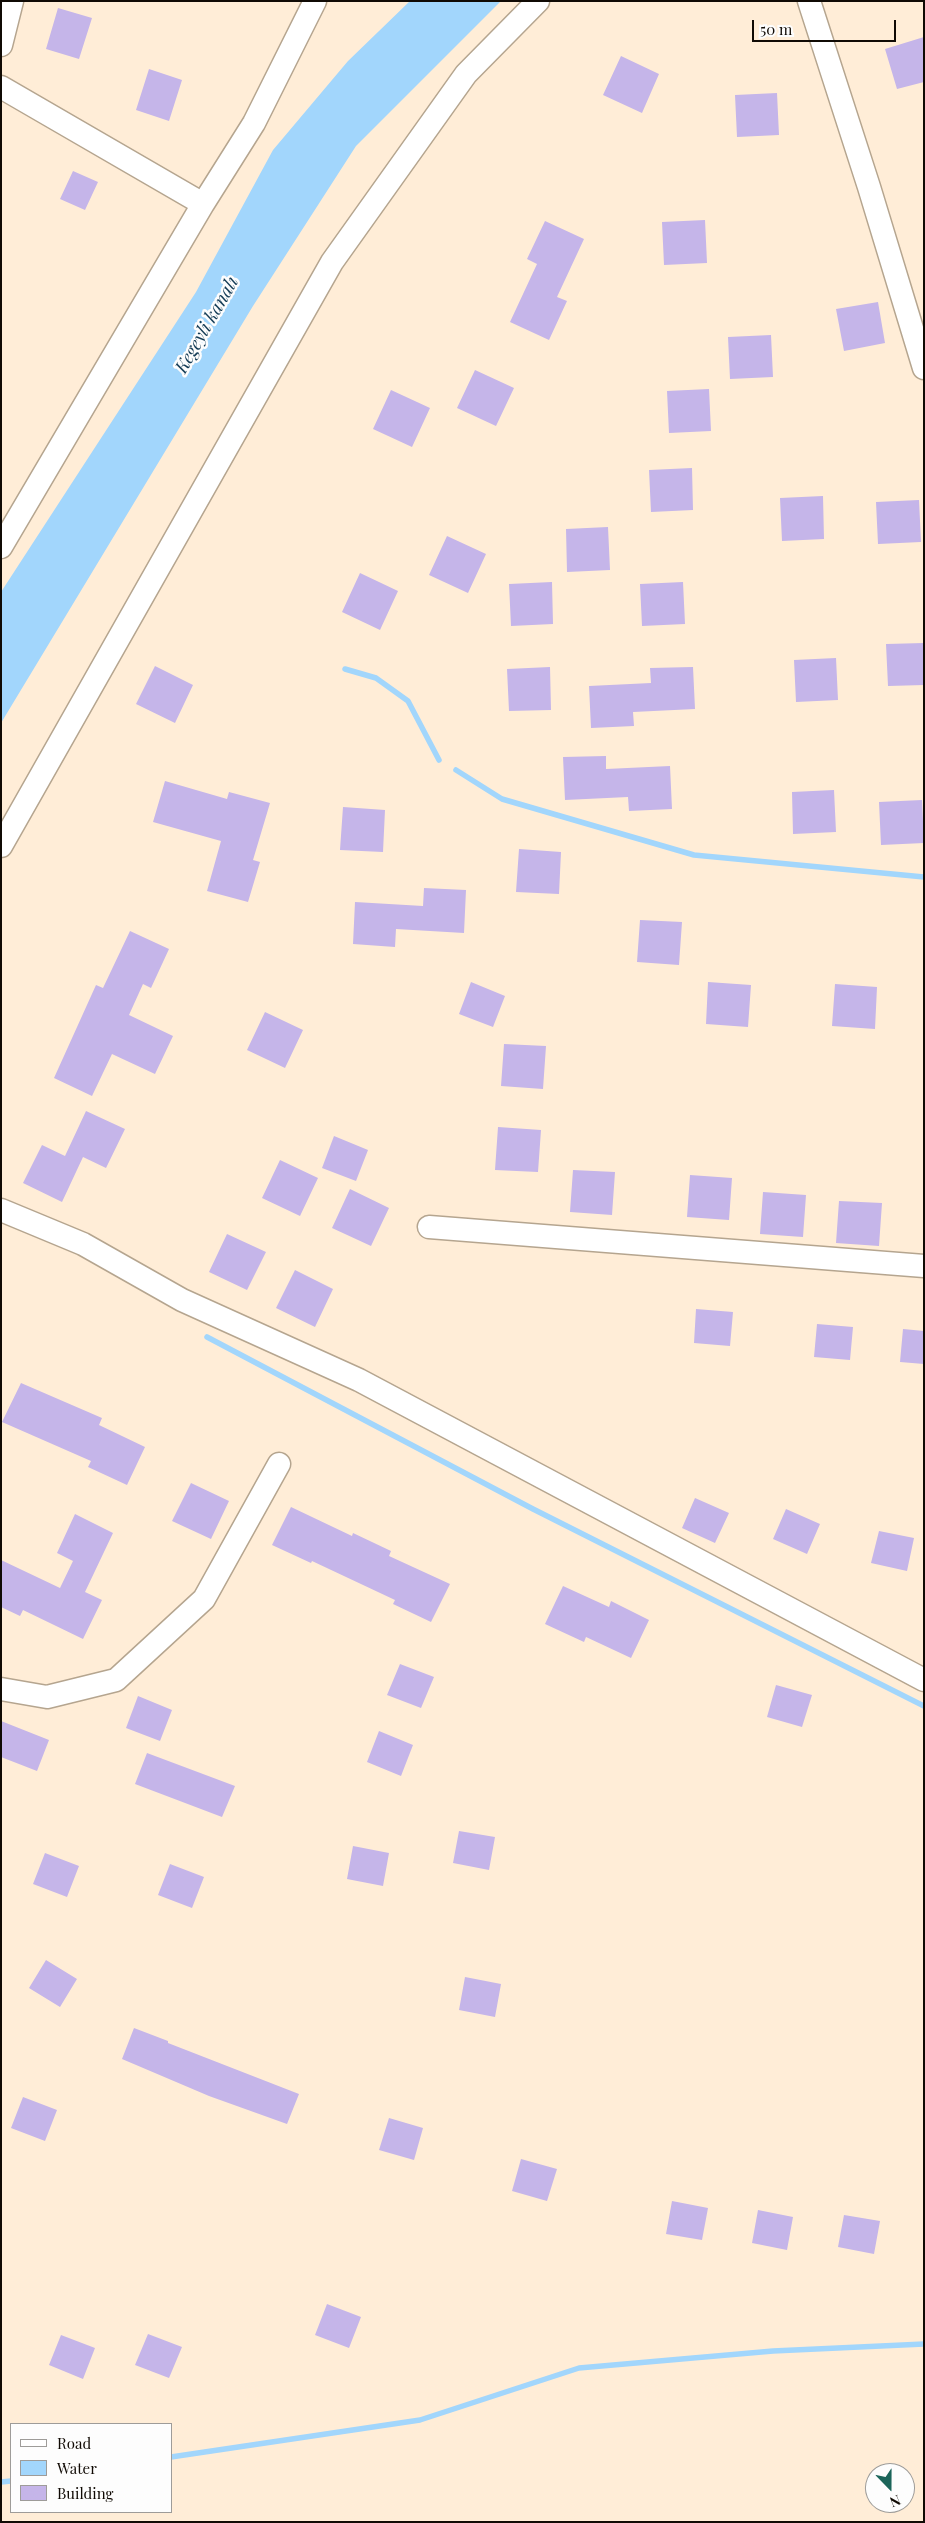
<!DOCTYPE html>
<meta charset="utf-8">
<style>
body{margin:0}
#map{position:relative;width:925px;height:2523px;overflow:hidden;background:#ffedd7;font-family:"Playfair Display",serif}
canvas{display:block}
.frame{position:absolute;inset:0;border:2px solid #100a04;pointer-events:none}
.legend{position:absolute;left:10px;top:2423px;width:162px;height:90px;box-sizing:border-box;background:#fdfdfd;border:1px solid #9e9c99;margin:0;padding:6px 9px;list-style:none;font-size:15px;color:#100a04}
.legend li{display:flex;align-items:center;gap:10px;height:25px}
.legend b{width:25px;border:1px solid #9e9c99}
.north{position:absolute;left:865px;top:2463px;width:50px;height:50px;box-sizing:border-box;background:#fdfdfd;border:1px solid #9e9c99;border-radius:50%;rotate:158deg;font-size:14px;font-weight:700;line-height:20px;text-align:center;color:#100a04}
.north::after{content:'';display:block;margin:auto;width:18px;height:22px;background:#1c655a;clip-path:polygon(50% 0,100% 100%,50% 72%,0 100%)}
.scale{position:absolute;left:752px;top:20px;width:144px;height:22px;box-sizing:border-box;border:2px solid #100a04;border-top:0;padding-left:6px;font-size:15px;line-height:18px;white-space:nowrap;color:#100a04;-webkit-text-stroke:4px #fdfdfd;paint-order:stroke}
</style>
<div id="map">
<canvas width="925" height="2523"></canvas>
<div class="frame"></div>
<ul class="legend">
<li><b style="height:6px;background:#fff"></b>Road</li>
<li><b style="height:14px;background:#a2d6fc"></b>Water</li>
<li><b style="height:14px;background:#c5b5e9"></b>Building</li>
</ul>
<div class="north">N</div>
<div class="scale">50 m</div>
</div>
<script>
const ctx = document.querySelector('canvas').getContext('2d');
ctx.lineJoin = 'round';
function paint(path, color) { ctx.fillStyle = color; ctx.fill(path, 'evenodd'); }
const poly = rows => new Path2D(rows.map(r => 'M' + r).join(''));
function stroke(path, color, width, dash) { ctx.strokeStyle = color; ctx.lineWidth = width; ctx.lineCap = dash ? 'butt' : 'round'; ctx.setLineDash(dash || []); ctx.stroke(path); }
function write(font, color, halo, rows, align = 'center') {
  ctx.font = font + ' "Playfair Display",serif'; ctx.lineWidth = 5; ctx.setLineDash([]); ctx.textBaseline = 'middle'; ctx.strokeStyle = halo; ctx.fillStyle = color; for (const [text, x, y, turn = 0] of rows) {
    ctx.save(); ctx.translate(x, y); ctx.rotate((+turn || 0) * Math.PI / 180); ctx.textAlign = isNaN(turn) ? turn : align; if (halo) ctx.strokeText(text, 0, 0); ctx.fillText(text, 0, 0); ctx.restore();
  }
}
const water = poly([
 [410,1,501,1,356,146,253,306,1,723,1,592,196,292,273,150,348,61]
]);
const stream = poly([
 [345,669,376,678,408,701,439,760],
 [456,770,502,799,694,855,924,877],
 [207,1337,533,1509,924,1706],
 [171,2457,420,2420,579,2368,773,2351,924,2344],
 [1,2482,11,2481]
]);
const building = poly([
 [58,8,92,18,79,59,46,49],
 [924,37,924,82,897,89,885,49],
 [621,56,659,74,642,113,603,95],
 [149,69,182,80,169,121,136,110],
 [777,93,779,135,737,137,735,95],
 [73,171,98,182,85,210,60,199],
 [705,220,707,263,664,265,662,222],
 [545,221,584,239,557,297,567,301,549,340,510,322,537,264,527,259],
 [878,302,885,343,844,351,836,309],
 [771,335,773,377,730,379,728,337],
 [475,370,514,388,496,426,457,408],
 [709,389,711,431,669,433,667,391],
 [391,390,430,408,412,447,373,429],
 [692,468,693,510,651,512,649,470],
 [823,496,824,539,782,541,780,498],
 [919,500,921,542,878,544,876,502],
 [608,527,610,570,567,572,566,529],
 [447,536,486,554,468,593,429,575],
 [360,573,398,591,380,630,342,612],
 [552,582,553,624,511,626,509,584],
 [683,582,685,624,642,626,640,584],
 [924,643,924,685,888,686,886,644],
 [836,658,838,700,796,702,794,660],
 [155,666,193,685,175,723,136,704],
 [550,667,551,710,509,711,507,669],
 [693,667,695,709,633,712,634,726,591,728,589,686,651,683,650,668],
 [606,756,606,769,670,766,672,809,629,811,628,797,565,800,563,757],
 [165,781,227,799,229,792,270,803,253,860,260,862,248,902,207,891,221,841,153,822],
 [834,790,836,832,793,834,792,792],
 [922,800,924,843,881,845,879,802],
 [343,807,385,810,383,852,340,850],
 [519,849,561,852,559,894,516,892],
 [424,888,466,890,464,933,396,929,395,947,353,944,355,902,423,906],
 [640,920,682,922,679,965,637,962],
 [130,931,169,949,151,988,143,984,129,1015,173,1036,155,1074,112,1054,92,1096,54,1078,96,985,103,988],
 [471,982,505,996,493,1027,459,1014],
 [708,982,751,985,748,1027,706,1024],
 [835,984,877,987,875,1029,832,1026],
 [265,1012,303,1030,285,1068,247,1050],
 [504,1044,546,1046,543,1089,501,1086],
 [86,1111,125,1129,106,1168,83,1157,62,1202,23,1183,42,1145,65,1156],
 [498,1127,541,1130,538,1172,495,1170],
 [334,1136,368,1150,356,1181,322,1168],
 [280,1160,318,1178,300,1216,262,1198],
 [573,1170,615,1172,612,1215,570,1212],
 [690,1175,732,1178,729,1220,687,1217],
 [350,1189,389,1208,371,1246,332,1228],
 [763,1192,806,1195,803,1237,760,1234],
 [839,1201,882,1203,879,1246,836,1243],
 [227,1234,266,1252,247,1290,209,1272],
 [295,1270,333,1289,315,1327,276,1308],
 [696,1309,733,1312,730,1346,694,1343],
 [817,1324,853,1327,850,1360,814,1357],
 [903,1329,924,1331,924,1364,900,1362],
 [21,1383,102,1418,99,1425,145,1447,127,1485,88,1467,91,1461,2,1422],
 [191,1483,229,1501,211,1539,172,1521],
 [695,1498,729,1513,715,1543,682,1528],
 [291,1507,352,1536,353,1533,391,1551,389,1556,450,1584,431,1622,393,1604,395,1600,312,1561,311,1563,272,1545],
 [786,1509,820,1524,807,1554,773,1539],
 [75,1514,113,1533,85,1592,102,1600,83,1639,23,1610,20,1616,1,1607,1,1560,60,1588,73,1561,57,1553],
 [879,1531,914,1538,907,1571,871,1563],
 [563,1586,609,1607,611,1601,649,1620,631,1658,586,1637,584,1642,545,1624],
 [400,1664,434,1677,421,1708,387,1695],
 [776,1685,812,1695,802,1727,767,1717],
 [138,1696,172,1710,160,1741,126,1728],
 [1,1721,49,1740,37,1771,1,1757],
 [379,1731,413,1745,401,1776,367,1762],
 [147,1753,235,1786,222,1817,135,1784],
 [459,1831,495,1837,489,1870,453,1863],
 [353,1846,389,1853,383,1886,347,1879],
 [45,1853,79,1866,67,1897,33,1884],
 [170,1864,204,1877,192,1908,158,1895],
 [46,1960,77,1979,60,2007,29,1988],
 [465,1977,501,1984,495,2017,459,2010],
 [134,2028,168,2041,168,2043,299,2094,287,2124,209,2096,122,2059],
 [23,2097,57,2110,45,2141,11,2128],
 [389,2118,423,2128,414,2160,379,2150],
 [521,2159,557,2169,547,2201,512,2191],
 [672,2201,708,2208,702,2240,666,2234],
 [758,2210,793,2217,787,2250,752,2243],
 [844,2215,880,2221,874,2254,838,2247],
 [327,2304,361,2317,349,2348,315,2335],
 [148,2334,182,2347,169,2378,135,2365],
 [61,2335,95,2348,83,2379,49,2365]
]);
const street = poly([
 [809,1,869,187,924,368],
 [1,45,12,1],
 [1,87,203,204],
 [1,547,203,204,254,123,315,1],
 [1,846,332,262,466,74,538,1],
 [1,1210,83,1244,182,1300,359,1380,924,1680],
 [429,1227,924,1266],
 [1,1689,47,1697,116,1680,204,1599,279,1464]
]);
const waterNames = [
 ["Kegeyli kanalı",207,325,-60]
];
paint(water, '#a2d6fc');
stroke(stream, '#a2d6fc', 5.5);
paint(building, '#c5b5e9');
stroke(street, '#b5a58f', 25);
stroke(street, '#fff', 22);
write('italic 18px', '#143c56', '#fdfdfd', waterNames);
</script>
